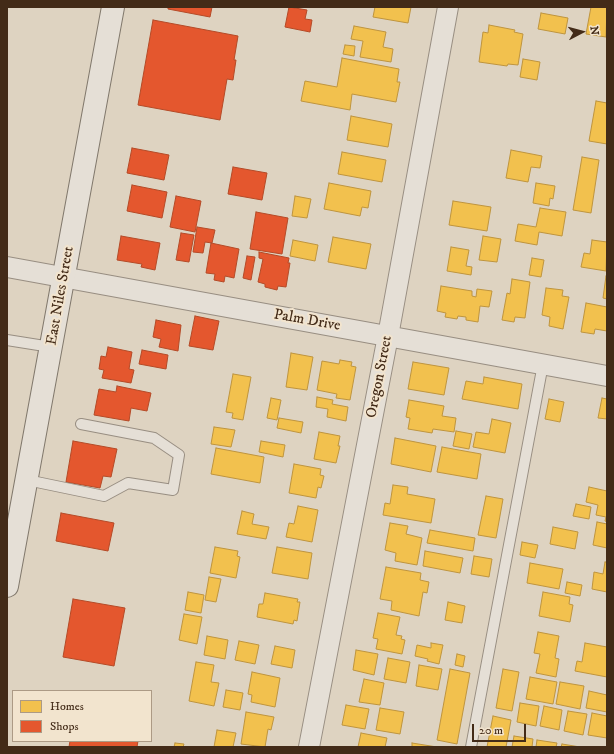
<!DOCTYPE html>
<style>
body{margin:0}
#map{position:relative;width:614px;height:754px;overflow:hidden;background:#ded3c1;font-family:"IM FELL DW Pica",serif}
canvas{display:block}
.frame{position:absolute;inset:0;border:8px solid #432b18;pointer-events:none}
.legend{position:absolute;left:12px;top:690px;width:140px;height:52px;box-sizing:border-box;background:#f2e4ce;border:1px solid #ac9a85;margin:0;padding:5px 7px;list-style:none;font-size:12px;color:#432b18}
.legend li{display:flex;align-items:center;gap:8px;height:20px}
.legend b{width:20px;border:1px solid #ac9a85}
.north{position:absolute;left:562px;top:12px;width:40px;height:40px;-webkit-text-stroke:3px #f2e4ce;paint-order:stroke;rotate:84deg;font-size:11px;font-weight:700;line-height:16px;text-align:center;color:#432b18}
.north::after{content:'';display:block;margin:auto;width:14px;height:18px;background:#432b18;clip-path:polygon(50% 0,100% 100%,50% 72%,0 100%)}
.scale{position:absolute;left:472px;top:724px;width:54px;height:18px;box-sizing:border-box;border:2px solid #432b18;border-top:0;padding-left:5px;font-size:12px;line-height:14px;white-space:nowrap;color:#432b18;-webkit-text-stroke:3px #f2e4ce;paint-order:stroke}
</style>
<div id="map">
<canvas width="614" height="754"></canvas>
<div class="frame"></div>
<ul class="legend">
<li><b style="height:11px;background:#f2c14e"></b>Homes</li>
<li><b style="height:11px;background:#e4572e"></b>Shops</li>
</ul>
<div class="north">N</div>
<div class="scale">20 m</div>
</div>
<script>
const ctx = document.querySelector('canvas').getContext('2d');
ctx.lineJoin = 'round';
function paint(path, color) { ctx.fillStyle = color; ctx.fill(path, 'evenodd'); }
const poly = rows => new Path2D(rows.map(r => 'M' + r).join(''));
function stroke(path, color, width, dash) { ctx.strokeStyle = color; ctx.lineWidth = width; ctx.lineCap = dash ? 'butt' : 'round'; ctx.setLineDash(dash || []); ctx.stroke(path); }
function write(font, color, halo, rows, align = 'center') {
  ctx.font = font + ' "IM FELL DW Pica",serif'; ctx.lineWidth = 4; ctx.setLineDash([]); ctx.textBaseline = 'middle'; ctx.strokeStyle = halo; ctx.fillStyle = color; for (const [text, x, y, turn = 0] of rows) {
    ctx.save(); ctx.translate(x, y); ctx.rotate((+turn || 0) * Math.PI / 180); ctx.textAlign = isNaN(turn) ? turn : align; if (halo) ctx.strokeText(text, 0, 0); ctx.fillText(text, 0, 0); ctx.restore();
  }
}
const homes = poly([
 [375,7,411,7,408,23,373,17,375,7],
 [591,7,607,7,606,37,586,34,591,7],
 [541,13,568,18,565,34,538,29,541,13],
 [489,25,515,30,514,32,523,34,518,65,508,64,507,66,479,62,483,32,488,33,489,25],
 [354,26,386,32,383,47,393,49,391,62,360,57,363,41,351,39,354,26],
 [345,45,355,46,354,56,343,54,345,45],
 [342,58,399,69,397,82,400,82,396,102,352,94,350,110,301,101,305,81,337,87,342,58],
 [523,59,540,62,537,80,520,77,523,59],
 [596,101,607,103,607,144,589,141,596,101],
 [351,116,392,124,388,147,347,140,351,116],
 [511,150,542,156,540,168,531,167,528,182,506,178,511,150],
 [342,152,386,160,382,182,338,174,342,152],
 [582,157,599,160,591,213,573,210,582,157],
 [329,183,371,191,368,208,362,207,360,216,324,209,329,183],
 [536,183,555,186,553,199,550,198,549,206,533,203,536,183],
 [295,196,311,199,307,218,292,216,295,196],
 [453,201,491,207,487,231,449,225,453,201],
 [540,208,566,212,562,236,539,232,537,245,515,241,518,224,536,227,540,208],
 [483,236,501,239,497,262,479,260,483,236],
 [333,237,371,244,366,269,328,262,333,237],
 [293,240,318,245,315,261,290,256,293,240],
 [592,240,607,242,606,271,581,267,584,253,590,254,592,240],
 [451,247,469,250,466,266,472,267,471,275,447,271,451,247],
 [532,258,544,260,541,277,529,275,532,258],
 [606,276,607,276,607,299,603,298,606,276],
 [512,279,530,282,525,318,515,317,514,322,502,320,507,293,510,294,512,279],
 [441,286,472,291,472,296,476,297,477,289,492,291,489,307,480,306,478,322,466,320,466,317,458,316,457,319,445,317,446,313,437,311,441,286],
 [546,288,563,290,562,296,569,297,563,329,549,326,550,317,542,315,546,288],
 [586,303,607,307,607,331,595,329,594,334,581,332,586,303],
 [291,353,313,357,307,390,286,387,291,353],
 [340,360,352,362,351,366,356,367,350,400,336,398,337,394,317,390,322,361,339,364,340,360],
 [413,362,449,368,444,395,408,389,413,362],
 [233,374,251,377,243,420,232,418,233,413,226,412,233,374],
 [484,377,522,384,518,409,462,399,466,381,483,384,484,377],
 [317,397,333,400,332,404,348,407,346,421,327,417,328,409,316,407,317,397],
 [271,398,281,400,277,420,267,418,271,398],
 [602,398,607,399,607,419,598,418,602,398],
 [549,399,564,402,560,422,545,419,549,399],
 [409,400,444,406,442,416,456,418,454,432,433,429,432,433,408,429,410,418,406,417,409,400],
 [279,418,303,422,301,433,277,428,279,418],
 [492,419,511,423,505,453,473,447,476,432,489,434,492,419],
 [214,427,235,430,231,447,211,444,214,427],
 [456,431,472,434,469,449,453,446,456,431],
 [319,432,340,436,338,446,340,446,336,463,314,459,319,432],
 [395,438,436,446,431,472,391,464,395,438],
 [261,441,285,445,283,457,259,452,261,441],
 [442,447,481,454,477,479,437,472,442,447],
 [216,448,264,457,260,483,211,474,216,448],
 [294,464,321,469,320,475,324,476,321,488,318,487,316,498,289,493,294,464],
 [393,485,408,487,407,494,435,499,431,523,383,515,385,503,390,504,393,485],
 [589,487,607,491,607,522,605,521,606,517,596,515,598,505,586,502,589,487],
 [486,496,503,499,496,538,478,535,486,496],
 [576,504,591,507,589,519,573,516,576,504],
 [298,506,318,510,312,542,286,537,289,523,294,524,298,506],
 [242,511,254,514,252,524,269,527,266,539,237,534,242,511],
 [597,522,607,524,607,548,593,545,597,522],
 [390,523,408,526,406,534,422,538,417,565,395,561,396,553,385,550,390,523],
 [553,527,578,532,575,549,550,544,553,527],
 [430,530,475,538,473,551,427,543,430,530],
 [522,542,538,545,535,558,520,555,522,542],
 [215,547,238,551,237,556,240,557,236,578,210,573,215,547],
 [277,547,312,553,308,579,272,573,277,547],
 [425,551,463,558,460,573,423,566,425,551],
 [474,556,492,559,489,577,471,574,474,556],
 [605,562,607,562,607,592,592,589,594,572,603,574,605,562],
 [530,563,563,569,559,589,527,583,530,563],
 [386,567,421,573,420,580,429,582,427,593,423,592,419,616,391,610,392,601,380,599,386,567],
 [209,577,221,579,216,602,205,600,209,577],
 [567,582,582,585,580,596,565,593,567,582],
 [188,592,204,595,201,613,185,610,188,592],
 [543,592,570,597,569,604,573,605,570,622,539,616,543,592],
 [265,593,298,599,297,602,300,602,297,621,294,620,293,624,257,617,259,604,263,604,265,593],
 [448,602,465,606,462,623,445,620,448,602],
 [378,613,400,617,396,635,402,636,401,639,405,640,402,654,376,649,378,639,373,638,378,613],
 [184,614,202,617,197,644,179,640,184,614],
 [538,632,559,636,555,658,559,659,556,677,536,673,540,654,534,653,538,632],
 [207,636,228,640,225,659,204,655,207,636],
 [239,641,259,645,255,664,235,660,239,641],
 [431,643,443,645,439,664,427,661,428,659,415,656,417,645,431,648,431,643],
 [585,643,607,647,607,677,575,671,577,661,582,662,585,643],
 [275,646,295,650,292,668,271,664,275,646],
 [356,650,378,654,374,675,353,670,356,650],
 [457,654,465,656,463,667,455,665,457,654],
 [388,658,410,662,406,683,384,679,388,658],
 [196,662,214,665,211,682,219,683,214,706,189,701,196,662],
 [419,665,442,669,438,690,416,686,419,665],
 [450,669,470,673,457,744,437,740,450,669],
 [503,669,519,672,512,711,496,708,503,669],
 [252,672,280,678,275,707,251,702,252,695,248,694,252,672],
 [530,677,557,682,553,704,526,699,530,677],
 [364,679,384,683,380,705,359,702,364,679],
 [560,682,584,686,580,709,556,704,560,682],
 [226,690,243,693,240,710,223,707,226,690],
 [589,691,607,695,607,712,586,708,589,691],
 [520,703,539,706,536,726,517,722,520,703],
 [346,705,369,709,365,729,342,725,346,705],
 [544,706,562,710,559,730,540,726,544,706],
 [380,708,404,712,400,734,376,730,380,708],
 [568,711,587,714,583,735,564,731,568,711],
 [246,712,274,717,271,730,268,729,265,747,241,744,246,712],
 [592,713,607,716,607,738,588,735,592,713],
 [493,716,511,720,506,747,487,747,493,716],
 [217,730,236,733,233,747,214,747,217,730],
 [361,733,387,738,385,747,358,747,361,733],
 [514,736,533,739,532,747,512,747,514,736],
 [537,740,557,743,556,747,536,747,537,740],
 [175,743,184,744,183,747,174,747,175,743],
 [412,743,437,747,412,747,412,743],
 [562,744,580,747,561,747,562,744]
]);
const shops = poly([
 [168,7,212,7,210,17,168,9,168,7],
 [289,7,307,10,305,19,312,20,310,32,285,27,289,7],
 [153,20,238,36,234,60,236,60,233,80,227,79,220,120,138,105,153,20],
 [132,148,169,155,164,180,127,173,132,148],
 [233,167,267,173,262,200,228,194,233,167],
 [132,185,167,192,162,218,127,211,132,185],
 [176,196,201,201,195,232,170,227,176,196],
 [256,212,288,218,282,254,250,249,256,212],
 [197,227,215,230,212,243,205,242,203,253,193,252,197,227],
 [181,233,194,235,189,262,176,260,181,233],
 [121,236,160,243,155,270,141,267,142,264,117,260,121,236],
 [211,243,239,249,234,278,225,276,224,282,214,280,215,274,206,273,211,243],
 [259,252,289,258,288,263,290,263,286,287,278,286,277,290,265,287,265,284,258,282,263,259,259,258,259,252],
 [247,256,255,257,251,280,243,278,247,256],
 [195,316,219,321,213,350,189,346,195,316],
 [156,320,181,325,178,351,159,347,161,339,153,337,156,320],
 [108,347,132,352,129,369,134,370,131,383,102,378,104,370,99,369,101,356,106,357,108,347],
 [142,350,168,355,166,369,139,364,142,350],
 [117,386,151,393,147,411,131,408,129,421,94,415,99,389,116,392,117,386],
 [73,441,117,449,111,477,103,476,100,488,66,482,73,441],
 [61,513,114,523,108,551,56,541,61,513],
 [73,599,125,608,114,666,63,657,73,599],
 [70,741,138,741,137,747,69,747,70,741]
]);
const service = poly([
 [7,340,51,347],
 [27,480,104,496,128,483,173,490,179,455,154,438,81,424],
 [471,747,543,364]
]);
const minor = poly([
 [7,267,607,376],
 [309,747,388,336,448,7]
]);
const secondary = poly([
 [7,586,113,7]
]);
const streetNames = [
 ["East Niles Street",61,296,-80],
 ["Palm Drive",307,321,10],
 ["Oregon Street",380,377,-79]
];
paint(homes, '#f2c14e');
stroke(homes, '#be943e', 1);
paint(shops, '#e4572e');
stroke(shops, '#b44a27', 1);
stroke(service, '#988e82', 12);
stroke(minor, '#988e82', 22);
stroke(secondary, '#81786c', 24);
stroke(service, '#e5dfd6', 10);
stroke(minor, '#e5dfd6', 20);
stroke(secondary, '#e5dfd6', 22);
write('15px', '#432b18', '#f2e4ce', streetNames);
</script>
